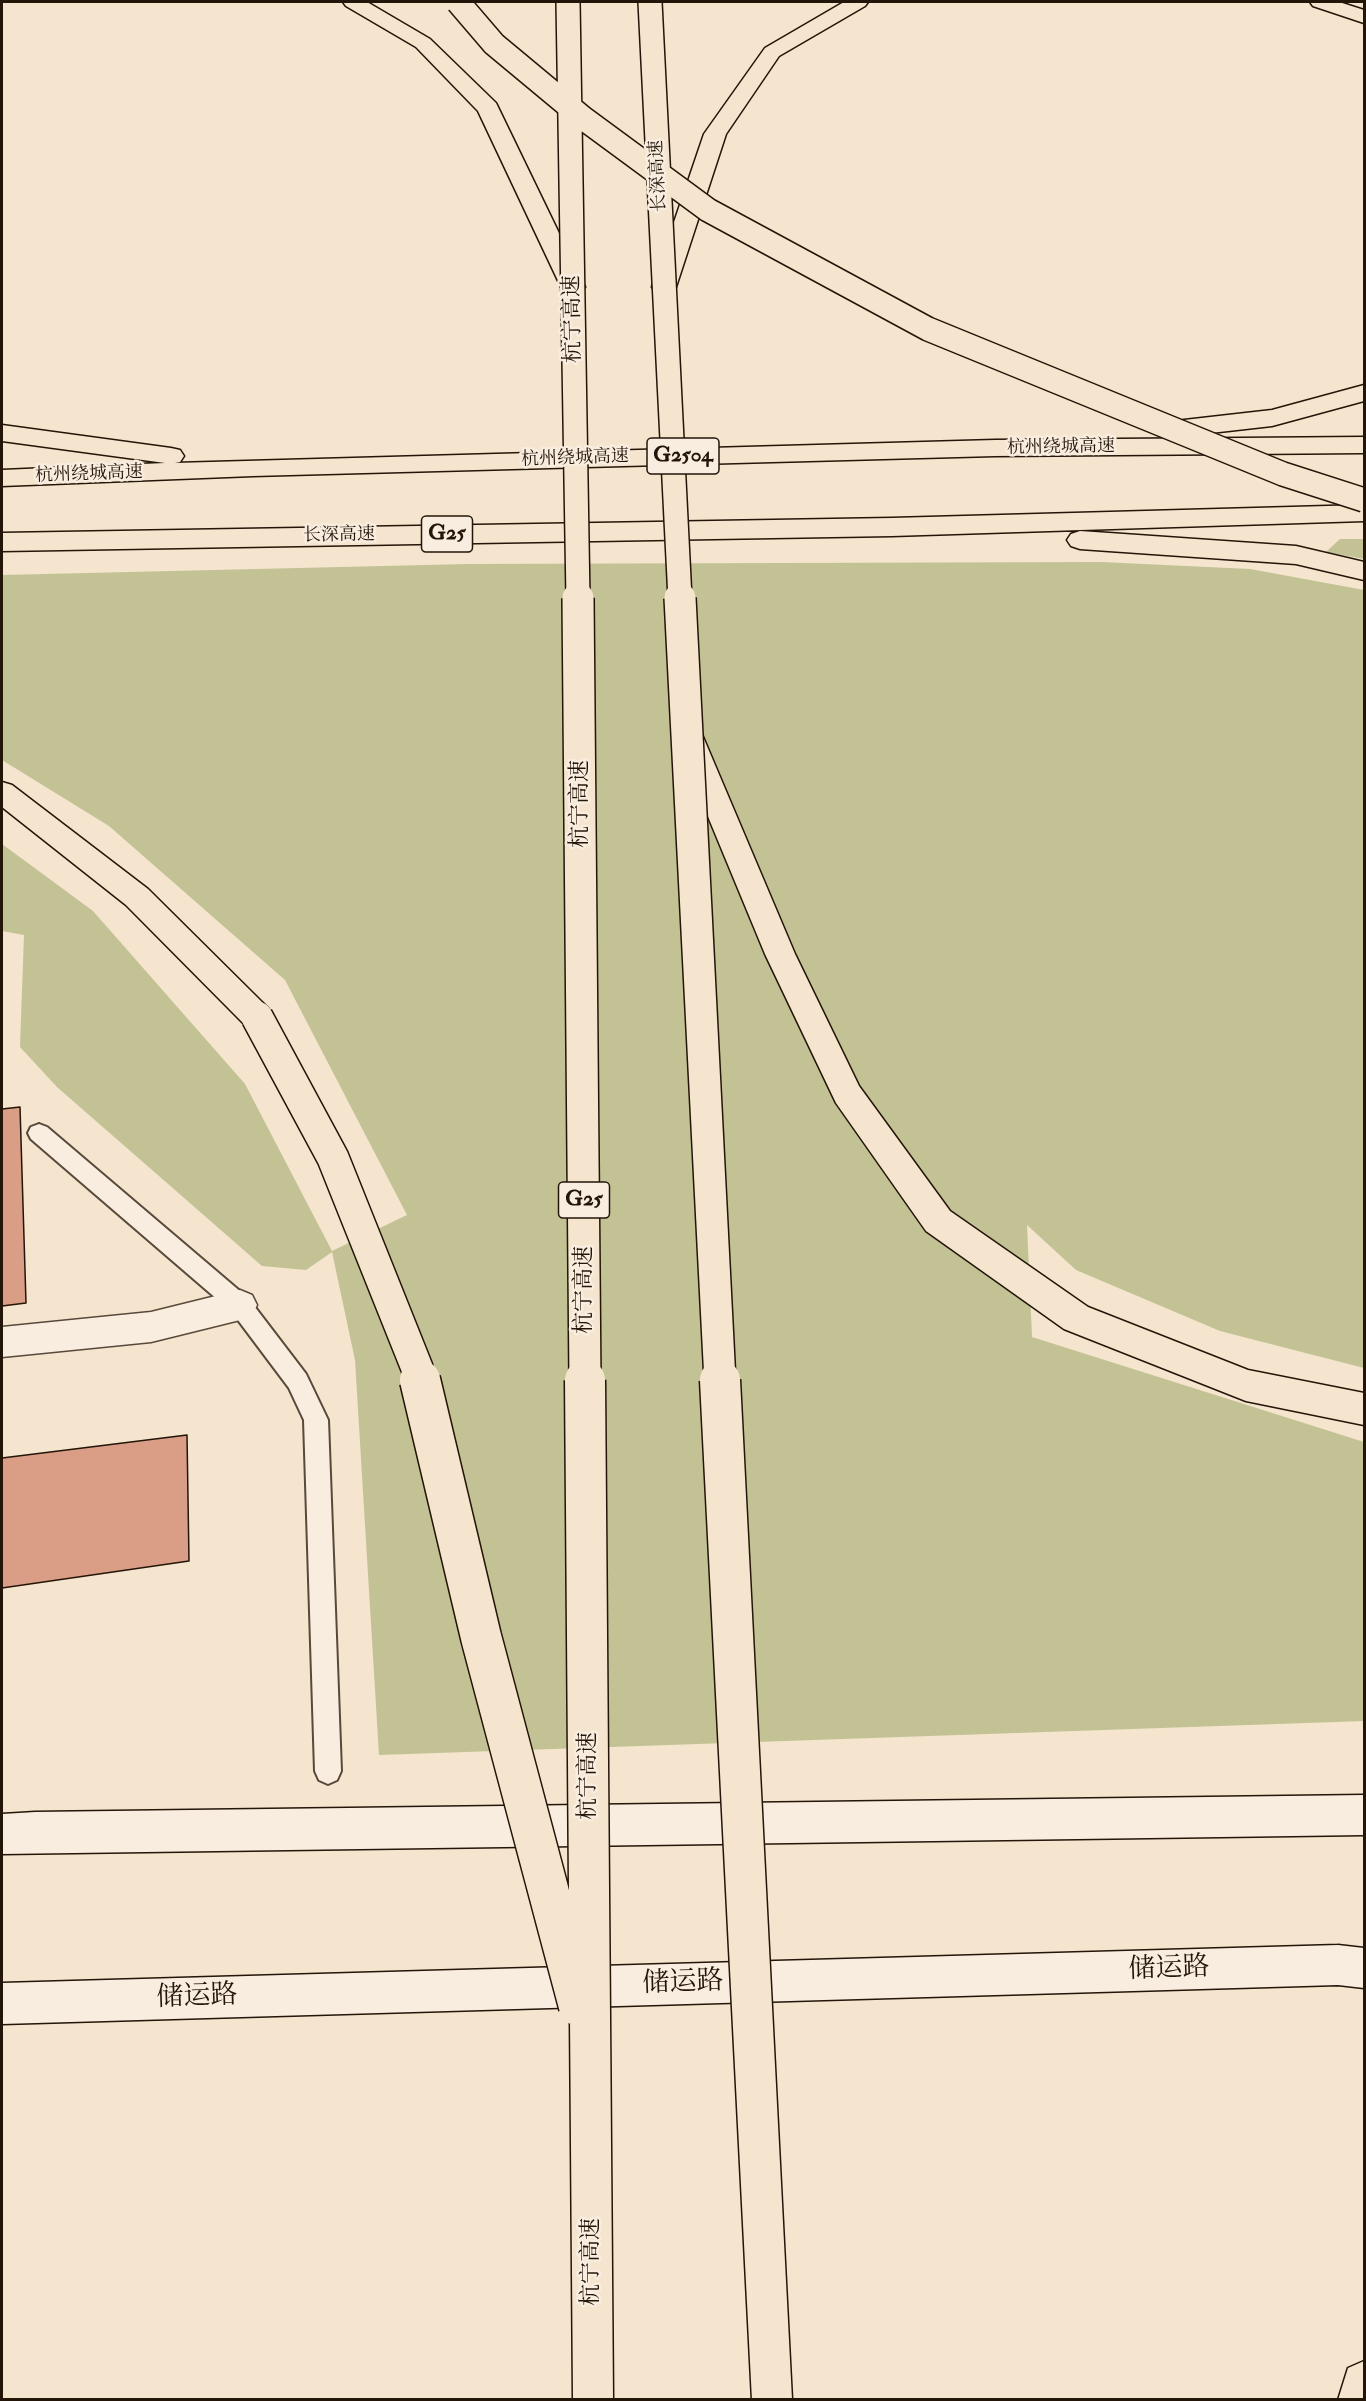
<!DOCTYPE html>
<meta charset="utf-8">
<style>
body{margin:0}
#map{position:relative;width:1366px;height:2401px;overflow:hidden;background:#f5e4ce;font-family:"IM FELL Double Pica",serif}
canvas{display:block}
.frame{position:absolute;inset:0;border:3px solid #231508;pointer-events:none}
</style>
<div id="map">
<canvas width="1366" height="2401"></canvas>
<div class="frame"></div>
</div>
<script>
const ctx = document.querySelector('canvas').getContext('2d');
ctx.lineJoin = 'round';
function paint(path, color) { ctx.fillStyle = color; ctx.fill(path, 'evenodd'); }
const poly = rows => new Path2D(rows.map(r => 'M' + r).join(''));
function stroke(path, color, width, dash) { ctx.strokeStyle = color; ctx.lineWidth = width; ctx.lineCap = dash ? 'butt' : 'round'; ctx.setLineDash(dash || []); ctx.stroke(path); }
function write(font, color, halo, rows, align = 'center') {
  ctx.font = font + ' "IM FELL Double Pica","Noto Serif SC",serif'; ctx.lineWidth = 5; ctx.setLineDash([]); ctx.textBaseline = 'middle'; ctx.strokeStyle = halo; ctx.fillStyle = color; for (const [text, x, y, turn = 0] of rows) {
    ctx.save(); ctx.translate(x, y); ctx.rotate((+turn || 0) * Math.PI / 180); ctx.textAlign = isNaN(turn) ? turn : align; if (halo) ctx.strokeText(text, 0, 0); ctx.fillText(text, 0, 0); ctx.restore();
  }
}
const green = poly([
 [1340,539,1364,539,1364,559,1326,552],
 [1101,562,1250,569,1364,590,1364,1368,1220,1331,1076,1270,1027,1225,1032,1337,1364,1442,1364,1721,379,1755,355,1360,332,1252,306,1270,262,1266,57,1087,20,1047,24,935,2,931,2,844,93,911,245,1084,332,1251,407,1215,285,980,109,826,2,760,2,575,468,564]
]);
const building = poly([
 [20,1107,26,1303,2,1306,2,1109,20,1107],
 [187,1435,189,1561,2,1588,2,1458,187,1435]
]);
const lane = poly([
 [39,1124,47,1127,248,1298,306,1374,328,1420,341,1771,337,1780,328,1784,319,1780,315,1771,304,1420,289,1388,232,1312,31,1139,28,1133,31,1127,39,1124]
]);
const street = poly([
 [240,1290,252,1295,257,1305,252,1315,240,1320,151,1342,2,1357,2,1327,151,1312,240,1290]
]);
const secondary = poly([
 [1364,1795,1364,1835,2,1854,2,1814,35,1812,1364,1795],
 [1338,1945,1364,1948,1364,1988,1338,1985,2,2024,2,1983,1338,1945]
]);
const highway = poly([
 [343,2,367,2,430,39,496,103,585,287,581,292,573,294,565,292,561,287,478,111,416,47,346,6,343,2],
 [844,2,868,2,865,6,779,56,726,134,676,287,672,292,664,294,656,292,652,287,704,134,765,48,844,2],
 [1310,2,1339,2,1364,10,1364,23,1313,6,1310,2],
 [1364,385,1364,401,1272,426,1184,436,1175,434,1172,428,1175,422,1184,420,1272,410,1364,385],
 [2,425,171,448,180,450,184,456,180,462,175,463,995,440,1364,437,1364,453,995,456,253,476,2,486,2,470,165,463,2,441,2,425],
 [1364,505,1364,521,892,536,2,551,2,533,892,518,1364,505],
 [1080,531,1296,546,1364,562,1364,580,1296,564,1080,549,1071,546,1067,540,1071,534,1080,531],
 [687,722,697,725,701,732,795,954,859,1086,950,1211,1088,1307,1248,1370,1364,1393,1364,1425,1246,1401,1064,1329,926,1231,836,1103,765,954,673,732,677,725,687,722],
 [2,782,12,785,148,889,268,1008,273,1017,268,1026,257,1029,246,1026,126,905,2,807,2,782],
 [1364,2361,1364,2400,1338,2400,1348,2368,1364,2361]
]);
const highwayBridgeFar2 = poly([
 [458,2,494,44,583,118,708,210,928,329,1283,474,1364,500],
 [568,2,578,599],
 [650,2,680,599]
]);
const highwayBridgeFar1 = poly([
 [578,598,585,1381],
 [680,598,720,1381],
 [257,1017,333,1158,417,1368,420,1381]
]);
const highwayBridge = poly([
 [420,1380,481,1637,579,2006],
 [585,1380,593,2400],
 [720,1380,772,2400]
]);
const farStreetnames = [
 ["长深高速",659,176,-93],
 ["杭州绕城高速",1061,448,-1],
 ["杭州绕城高速",575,459,-2],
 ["杭州绕城高速",89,475,-2],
 ["长深高速",339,536,-1]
];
const shields = [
 [683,456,72],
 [447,534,51],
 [584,1200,51]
];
const shieldNames = [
 ["G2504",683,456],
 ["G25",447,534],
 ["G25",584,1200]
];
const streetNames = [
 ["杭宁高速",574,319,-91],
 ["杭宁高速",581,804,-90],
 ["杭宁高速",585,1290,-90],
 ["杭宁高速",589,1776,-90],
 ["杭宁高速",592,2262,-90]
];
const nearStreetnames = [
 ["储运路",1169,1970,-2],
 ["储运路",683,1984,-2],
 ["储运路",197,1998,-2]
];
paint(green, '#c2c294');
paint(building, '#da9d86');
stroke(building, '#231508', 1.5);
stroke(lane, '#58493a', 4);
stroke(street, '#58493a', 3);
stroke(secondary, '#231508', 3);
stroke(highway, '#231508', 3);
paint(lane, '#f8eddf');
paint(street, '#f8eddf');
paint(secondary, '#f8eddf');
paint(highway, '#f5e4ce');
stroke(highwayBridgeFar2, '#231508', 26, []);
stroke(highwayBridgeFar1, '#231508', 34, []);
stroke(highwayBridge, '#231508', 43, []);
stroke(highwayBridgeFar2, '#f5e4ce', 23);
stroke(highwayBridgeFar1, '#f5e4ce', 31);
stroke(highwayBridge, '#f5e4ce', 40);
write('18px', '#231508', '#f8eddf', farStreetnames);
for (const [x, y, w] of shields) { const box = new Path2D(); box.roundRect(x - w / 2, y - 18, w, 36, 4.5); ctx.fillStyle = '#f8eddf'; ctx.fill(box); stroke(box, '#231508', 1.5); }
write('bold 21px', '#231508', null, shieldNames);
write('22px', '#231508', '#f8eddf', streetNames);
write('27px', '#231508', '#f8eddf', nearStreetnames);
</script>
